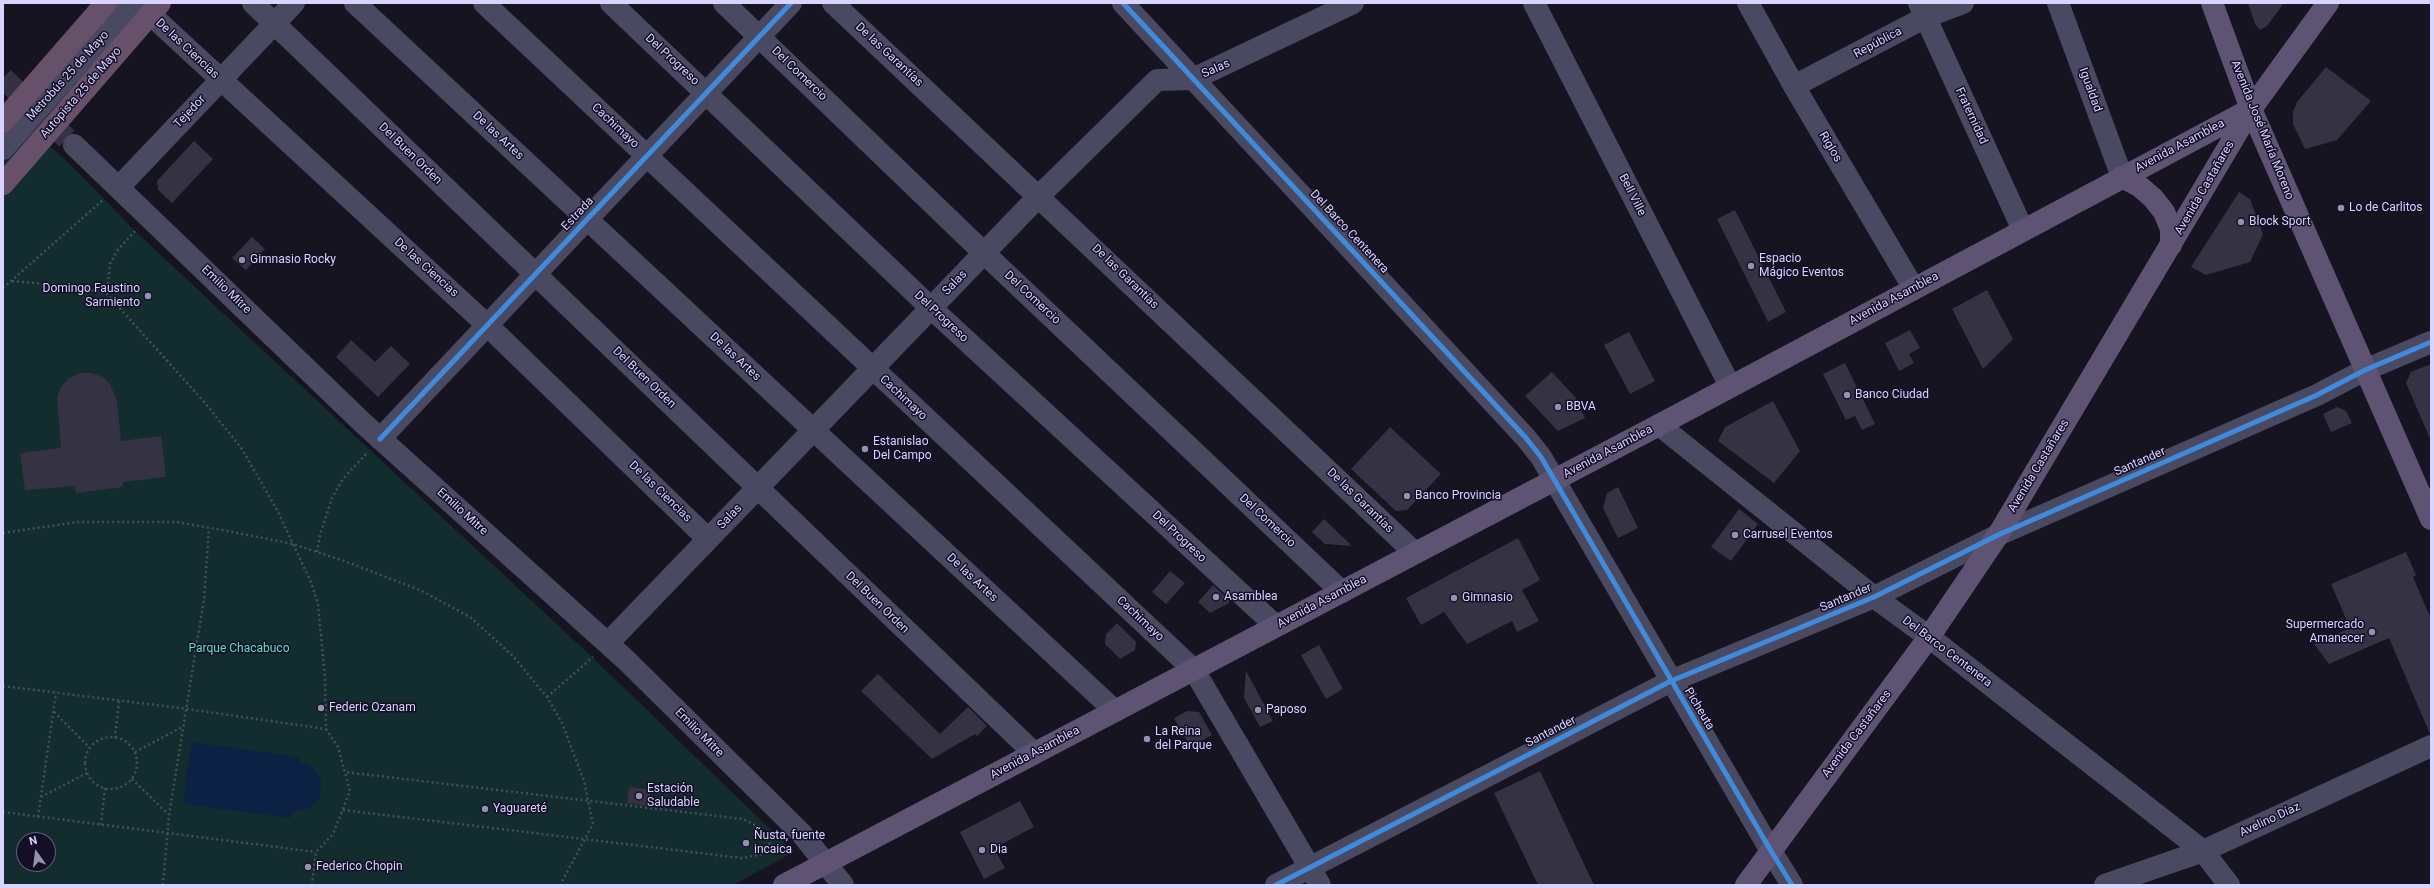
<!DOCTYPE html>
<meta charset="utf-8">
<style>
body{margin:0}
#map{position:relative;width:2434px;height:888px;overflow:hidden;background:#161421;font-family:Roboto,sans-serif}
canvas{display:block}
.frame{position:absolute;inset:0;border:4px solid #d9d4ff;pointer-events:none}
.north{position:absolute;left:16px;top:832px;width:40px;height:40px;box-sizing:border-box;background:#130f26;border:1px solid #625e7d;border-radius:50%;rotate:346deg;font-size:11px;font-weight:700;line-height:16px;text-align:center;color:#d9d4ff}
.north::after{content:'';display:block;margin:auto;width:14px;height:18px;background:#9591b1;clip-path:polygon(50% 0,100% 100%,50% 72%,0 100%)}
</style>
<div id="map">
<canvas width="2434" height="888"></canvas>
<div class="frame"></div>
<div class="north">N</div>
</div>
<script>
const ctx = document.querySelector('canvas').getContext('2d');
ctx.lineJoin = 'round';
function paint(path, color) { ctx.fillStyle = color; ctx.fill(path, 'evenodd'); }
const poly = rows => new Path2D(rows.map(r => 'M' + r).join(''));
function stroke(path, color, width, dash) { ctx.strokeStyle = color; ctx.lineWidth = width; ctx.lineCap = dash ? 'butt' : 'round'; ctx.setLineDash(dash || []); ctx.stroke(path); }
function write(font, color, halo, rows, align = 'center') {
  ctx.font = font + ' Roboto,sans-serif'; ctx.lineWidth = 3; ctx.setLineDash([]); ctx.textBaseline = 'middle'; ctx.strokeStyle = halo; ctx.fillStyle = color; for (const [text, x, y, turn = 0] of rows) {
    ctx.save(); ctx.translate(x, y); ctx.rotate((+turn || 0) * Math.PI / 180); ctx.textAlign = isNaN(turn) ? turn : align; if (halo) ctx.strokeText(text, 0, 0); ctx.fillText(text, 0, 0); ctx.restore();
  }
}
const green = poly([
 [3,103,78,172,135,231,591,656,794,852,733,885,3,885],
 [24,840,48,840,48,864,24,864]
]);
const water = poly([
 [191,742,299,757,299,762,311,766,320,777,322,783,320,797,311,808,291,812,290,818,183,804]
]);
const building = poly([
 [2248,3,2284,3,2267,26,2260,30,2255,24],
 [2326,67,2371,101,2337,140,2305,149,2293,124,2293,112,2297,102],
 [194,141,213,159,172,203,158,190,157,181],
 [2239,192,2250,199,2263,234,2250,262,2206,275,2191,267],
 [1735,210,1786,312,1768,322,1717,219],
 [252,237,265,249,246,270,232,258],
 [1987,290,2013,339,1983,369,1952,309],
 [1910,330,1920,348,1909,354,1914,363,1899,371,1885,343],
 [1629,332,1655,381,1630,394,1604,345],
 [351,340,375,362,391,346,410,364,378,397,336,357],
 [1845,363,1875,424,1862,430,1855,416,1846,420,1823,374],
 [2431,364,2431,441,2406,383,2411,372],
 [1552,372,1575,397,1585,418,1558,431,1525,396],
 [80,373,92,373,103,377,110,384,117,401,121,441,161,436,166,477,123,482,123,487,76,493,75,486,25,490,20,453,61,448,57,398,61,387,69,378],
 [1773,401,1800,451,1774,483,1718,441,1725,427],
 [2337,407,2346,411,2352,423,2331,432,2323,414],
 [1390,427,1441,474,1407,510,1396,511,1351,469],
 [1618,487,1638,528,1618,538,1603,508,1607,493],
 [1739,509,1758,524,1731,561,1711,547],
 [1324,519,1352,546,1325,544,1312,532],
 [1518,538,1540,580,1522,590,1539,621,1517,632,1512,621,1467,644,1444,612,1421,625,1406,598],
 [2406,552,2416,575,2413,577,2431,619,2430,734,2389,638,2329,664,2314,644,2350,628,2331,584],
 [1170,571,1185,583,1166,604,1152,592],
 [1213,585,1229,600,1229,603,1210,613,1198,602],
 [1117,623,1136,642,1135,650,1120,659,1105,644,1106,634],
 [1319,645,1343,689,1326,699,1301,655],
 [1246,671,1273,721,1260,727,1244,698],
 [878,674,940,734,968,707,987,726,977,736,975,734,932,759,861,691],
 [1187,711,1199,712,1212,735,1190,747,1174,718],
 [1540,771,1594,885,1538,885,1494,793],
 [629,787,651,790,649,806,627,803],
 [1020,801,1034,827,994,848,1005,868,984,879,960,832]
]);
const minorTunnel = poly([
 [3,78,74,145]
]);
const path = poly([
 [12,281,79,287,107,294,205,403,242,449,277,510,311,582,318,604,325,679,326,729,338,747,350,791,333,834,316,852,312,885],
 [3,288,103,200],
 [107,294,110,264,117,251,135,231],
 [3,533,78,522,177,522,222,530,293,544,350,563,422,591,470,617,513,656,547,697,562,723,584,781,593,824,560,885],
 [317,552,320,535,332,498,343,479,366,454],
 [3,686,187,709,326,729],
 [547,697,593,657],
 [54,712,90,748],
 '85 763a26 26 0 1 1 52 0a26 26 0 1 1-52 0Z',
 [115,738,119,701],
 [135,752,184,726],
 [132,779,168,814],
 [41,797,87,773],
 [343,810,741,858,763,854,773,849,759,827,743,819,345,772],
 [3,812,316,852],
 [38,817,56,693],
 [101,825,105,788],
 [163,885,169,815,204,599,209,528]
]);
const minor = poly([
 [138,3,487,325,708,539],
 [253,3,1034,753],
 [355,3,1115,711],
 [484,3,1194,670,1320,885],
 [611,3,931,308,1276,626],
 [724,3,984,253,1342,592],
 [833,3,1415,553],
 [1123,3,1526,438,1541,457,1771,851,1792,885],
 [1534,3,1730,386],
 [1748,3,1794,86,1914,289],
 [1919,3,2023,230],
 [2058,3,2122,177],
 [1794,86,1926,17,1963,3],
 [74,145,364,424,626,660,801,833,843,885],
 [119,187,294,3],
 [1659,425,1874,597,1929,637,2203,851,2229,885],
 [380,439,791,3],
 [608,643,1039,196,1157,80,1193,79,1353,3],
 [1276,885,1671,681,1874,597,1998,535,2317,395,2365,370,2431,342],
 [2105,885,2203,851,2431,746]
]);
const major = poly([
 [2212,3,2251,109,2431,519],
 [2122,177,2139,186,2153,198,2164,212,2171,229,2171,245],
 [784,885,1659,425,2251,109],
 [1746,885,1929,637,1998,535,2251,109,2328,3]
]);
const minorBridge = poly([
 [3,149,132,3]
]);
const highwayBridge = poly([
 [3,121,106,3],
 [3,184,160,3]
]);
const cycleway = poly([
 [1123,3,1526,438,1541,457,1771,851,1792,885],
 [380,439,791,3],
 [1276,885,1671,681,1874,597,1998,535,2317,395,2365,370,2431,342]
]);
const markers = [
 [2341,208,4,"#9591b1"],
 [2241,222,4,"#9591b1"],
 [242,260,4,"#9591b1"],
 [1751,266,4,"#9591b1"],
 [148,296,4,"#9591b1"],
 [1847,395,4,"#9591b1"],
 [1558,407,4,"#9591b1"],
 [865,449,4,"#9591b1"],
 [1407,496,4,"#9591b1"],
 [1735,535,4,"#9591b1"],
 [1216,597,4,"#9591b1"],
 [1454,598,4,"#9591b1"],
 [2372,632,4,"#9591b1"],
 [321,708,4,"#9591b1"],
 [1258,710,4,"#9591b1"],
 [1147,739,4,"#9591b1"],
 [639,796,4,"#9591b1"],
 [485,809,4,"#9591b1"],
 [746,843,4,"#9591b1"],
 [982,850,4,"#9591b1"],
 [308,867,4,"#9591b1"]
];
const streetNames = [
 ["República",1878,43,-28],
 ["De las Ciencias",187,49,43],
 ["De las Garantías",889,55,43],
 ["Del Progreso",672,60,43],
 ["Salas",1216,69,-24],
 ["Del Comercio",799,74,44],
 ["Metrobús 25 de Mayo",68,76,-48],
 ["Igualdad",2090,90,70],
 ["Autopista 25 de Mayo",81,93,-49],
 ["Tejedor",190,112,-47],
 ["Fraternidad",1971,116,65],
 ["Cachimayo",615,126,43],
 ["Avenida José María Moreno",2262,130,68],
 ["De las Artes",498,136,43],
 ["Avenida Asamblea",2180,146,-28],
 ["Riglos",1830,147,59],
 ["Del Buen Orden",410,154,44],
 ["Avenida Castañares",2205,188,-60],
 ["Bell Ville",1632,195,63],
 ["Estrada",578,214,-47],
 ["Del Barco Centenera",1349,232,47],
 ["De las Ciencias",426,268,42],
 ["De las Garantías",1125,277,44],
 ["Salas",955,283,-46],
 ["Emilio Mitre",226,290,44],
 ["Del Comercio",1032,298,43],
 ["Avenida Asamblea",1894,299,-28],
 ["Del Progreso",941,317,43],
 ["De las Artes",735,357,43],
 ["Del Buen Orden",644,378,44],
 ["Cachimayo",903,398,43],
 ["Avenida Asamblea",1608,452,-28],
 ["Santander",2140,462,-24],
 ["Avenida Castañares",2039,466,-59],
 ["De las Ciencias",660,492,44],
 ["De las Garantías",1360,501,44],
 ["Emilio Mitre",462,512,42],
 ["Salas",730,517,-46],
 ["Del Comercio",1267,521,43],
 ["Del Progreso",1179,537,43],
 ["De las Artes",972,578,43],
 ["Santander",1846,598,-23],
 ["Avenida Asamblea",1322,602,-28],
 ["Del Buen Orden",877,603,44],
 ["Cachimayo",1140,619,43],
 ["Del Barco Centenera",1947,652,37],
 ["Picheuta",1699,709,59],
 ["Santander",1551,732,-27],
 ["Emilio Mitre",699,733,45],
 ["Avenida Castañares",1857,734,-53],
 ["Avenida Asamblea",1035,753,-28],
 ["Avelino Díaz",2270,820,-25]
];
const poiNames = [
 ["Lo de Carlitos",2349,208],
 ["Block Sport",2249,222],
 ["Espacio",1759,259],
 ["Mágico Eventos",1759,273],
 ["Gimnasio Rocky",250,260],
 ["Domingo Faustino",140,289,"right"],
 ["Sarmiento",140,303,"right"],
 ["Banco Ciudad",1855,395],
 ["BBVA",1566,407],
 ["Estanislao",873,442],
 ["Del Campo",873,456],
 ["Banco Provincia",1415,496],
 ["Carrusel Eventos",1743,535],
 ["Asamblea",1224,597],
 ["Gimnasio",1462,598],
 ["Supermercado",2364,625,"right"],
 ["Amanecer",2364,639,"right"],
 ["Federic Ozanam",329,708],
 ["Paposo",1266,710],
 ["La Reina",1155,732],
 ["del Parque",1155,746],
 ["Estación",647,789],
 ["Saludable",647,803],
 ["Yaguareté",493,809],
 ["Ñusta, fuente",754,836],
 ["incaica",754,850],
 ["Dia",990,850],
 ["Federico Chopin",316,867]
];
const parkNames = [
 ["Parque Chacabuco",239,649]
];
paint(green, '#132c2d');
paint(water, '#0d2144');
paint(building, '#343243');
stroke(minorTunnel, '#333142', 22, [22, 11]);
stroke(path, '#44505f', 2.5, [2, 3]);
stroke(minor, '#4a4962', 22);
stroke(major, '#5e5373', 22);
stroke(minorBridge, '#4a4962', 22);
stroke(highwayBridge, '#67516a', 22);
stroke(cycleway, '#408adc', 5);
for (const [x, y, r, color] of markers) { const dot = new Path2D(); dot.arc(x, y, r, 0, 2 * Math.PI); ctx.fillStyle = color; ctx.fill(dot); stroke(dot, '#130f26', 1.5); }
write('12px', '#d9d4ff', '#130f26', streetNames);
write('12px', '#d9d4ff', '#130f26', poiNames, 'left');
write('12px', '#5fe0c0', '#130f26', parkNames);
</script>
